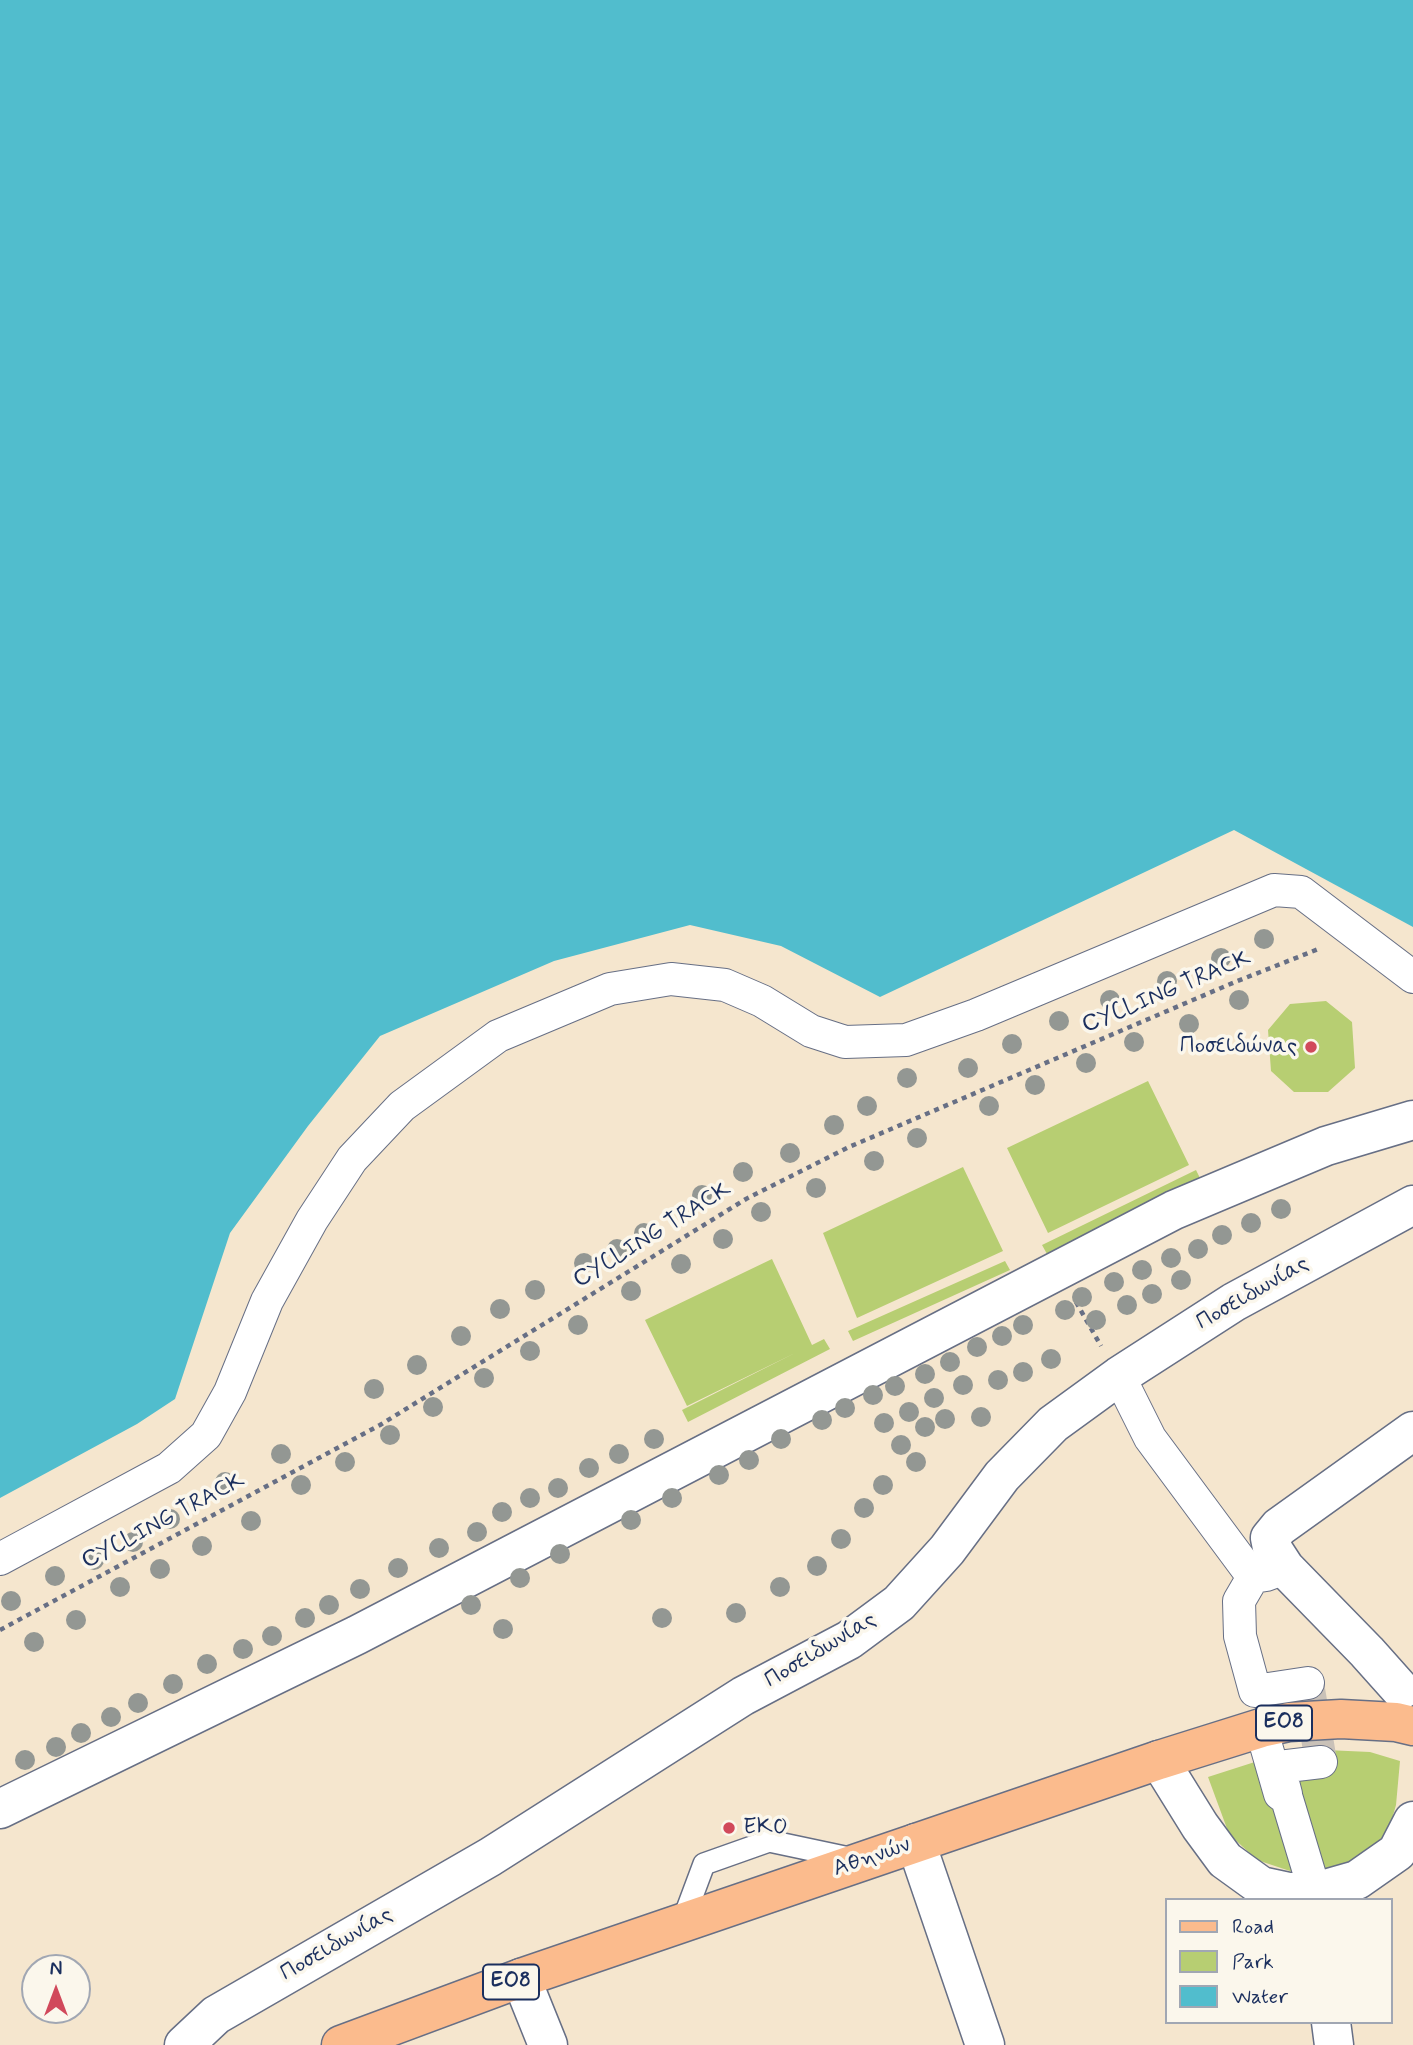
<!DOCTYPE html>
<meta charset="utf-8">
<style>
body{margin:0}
#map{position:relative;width:1413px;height:2045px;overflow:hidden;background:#f5e6ce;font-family:Mynerve,sans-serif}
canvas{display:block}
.legend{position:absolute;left:1165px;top:1898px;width:228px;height:126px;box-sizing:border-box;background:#fbf7ec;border:2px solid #a1a7b3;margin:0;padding:9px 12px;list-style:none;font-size:21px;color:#1b2f5e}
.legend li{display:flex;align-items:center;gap:14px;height:35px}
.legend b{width:35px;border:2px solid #a1a7b3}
.north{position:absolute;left:21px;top:1954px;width:70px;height:70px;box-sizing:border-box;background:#fbf7ec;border:2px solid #a1a7b3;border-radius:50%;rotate:0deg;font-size:19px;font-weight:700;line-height:28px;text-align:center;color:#1b2f5e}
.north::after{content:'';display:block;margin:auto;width:24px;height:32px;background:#d1495b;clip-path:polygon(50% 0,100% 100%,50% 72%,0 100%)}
</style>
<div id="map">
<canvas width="1413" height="2045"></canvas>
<ul class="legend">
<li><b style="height:9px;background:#fbbb8d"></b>Road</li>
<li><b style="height:19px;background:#b7ce72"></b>Park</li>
<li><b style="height:19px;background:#51bdcd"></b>Water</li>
</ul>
<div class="north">N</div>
</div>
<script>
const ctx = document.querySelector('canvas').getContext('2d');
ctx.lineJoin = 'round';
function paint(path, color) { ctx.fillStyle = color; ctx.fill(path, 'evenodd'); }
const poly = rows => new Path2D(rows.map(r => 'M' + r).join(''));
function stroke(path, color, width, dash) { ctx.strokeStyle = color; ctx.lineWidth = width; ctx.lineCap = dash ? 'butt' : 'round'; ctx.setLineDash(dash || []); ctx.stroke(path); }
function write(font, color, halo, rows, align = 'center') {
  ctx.font = font + ' Mynerve,sans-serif'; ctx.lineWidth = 7; ctx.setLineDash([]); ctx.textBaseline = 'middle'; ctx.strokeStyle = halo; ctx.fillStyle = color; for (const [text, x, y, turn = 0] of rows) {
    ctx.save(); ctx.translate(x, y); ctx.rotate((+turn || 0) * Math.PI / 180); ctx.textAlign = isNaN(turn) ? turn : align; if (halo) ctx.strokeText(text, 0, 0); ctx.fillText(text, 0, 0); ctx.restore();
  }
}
const green = poly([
 [1326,1001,1352,1022,1355,1068,1328,1092,1294,1092,1271,1071,1268,1030,1290,1004],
 [1148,1081,1189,1165,1048,1233,1007,1148],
 [963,1167,1003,1251,857,1318,823,1233],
 [1196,1170,1201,1180,1047,1254,1042,1245],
 [772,1259,812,1345,824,1339,830,1349,688,1422,682,1410,795,1353,687,1406,645,1320],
 [1005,1261,1010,1270,853,1341,848,1331],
 [1326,1750,1370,1752,1400,1761,1396,1805,1388,1833,1371,1852,1341,1870,1299,1874,1257,1860,1229,1834,1208,1777,1261,1760]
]);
const water = poly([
 [0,0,1413,0,1413,927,1234,830,880,997,781,946,690,925,554,961,380,1036,308,1126,230,1233,175,1399,137,1424,0,1498]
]);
const pedestrianTunnel = poly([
 [1308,1683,1321,1762]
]);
const path = poly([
 [1076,1302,1101,1346],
 [0,1630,380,1425,746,1199,849,1147,1235,982,1321,948]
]);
const service = poly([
 [682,1923,704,1864,769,1841,854,1859]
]);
const pedestrian = poly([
 [1119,1376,1150,1438,1253,1577,1266,1575,1285,1568],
 [0,1559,169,1468,206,1435,230,1392,267,1301,312,1220,352,1159,402,1106,498,1036,610,989,671,979,725,985,762,1001,811,1031,845,1042,906,1040,976,1015,1274,890,1301,892,1413,977],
 [1253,1577,1239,1601,1240,1636,1255,1691,1308,1683],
 [1261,1728,1280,1794,1287,1799,1315,1892],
 [1286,1794,1279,1767,1321,1762]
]);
const minor = poly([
 [1401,1690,1367,1652,1285,1568,1272,1548,1270,1538,1279,1527,1413,1431],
 [1159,1760,1200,1826,1225,1860,1261,1886,1289,1892,1315,1892,1357,1880,1397,1852,1413,1821],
 [916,1843,985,2045],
 [521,1978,548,2045],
 [1331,2022,1334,2045]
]);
const tertiary = poly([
 [0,1809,357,1635,1174,1210,1326,1146,1413,1120],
 [184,2045,216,2015,490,1857,743,1696,849,1640,899,1603,947,1550,1002,1476,1053,1424,1119,1376,1234,1302,1413,1205]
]);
const primary = poly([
 [341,2045,521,1978,1159,1760,1261,1728,1289,1722,1341,1719,1396,1722,1413,1726]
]);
const trees = [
 [1264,939],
 [1221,958],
 [1167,981],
 [1110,1000],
 [1239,1000],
 [1059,1021],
 [1189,1024],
 [1134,1042],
 [1012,1044],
 [1086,1063],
 [968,1068],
 [907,1078],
 [1035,1085],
 [867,1106],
 [989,1106],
 [834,1125],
 [917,1138],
 [790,1153],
 [874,1161],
 [743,1172],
 [816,1188],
 [702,1195],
 [1281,1209],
 [761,1212],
 [1251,1223],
 [644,1233],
 [1222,1235],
 [723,1239],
 [617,1249],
 [1198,1249],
 [1171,1258],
 [584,1263],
 [681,1264],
 [1142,1270],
 [1181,1280],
 [1114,1282],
 [535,1290],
 [631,1291],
 [1152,1294],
 [1082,1297],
 [1127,1305],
 [500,1309],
 [1065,1310],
 [1096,1320],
 [578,1325],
 [1023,1325],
 [461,1336],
 [1002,1336],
 [977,1347],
 [530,1351],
 [1051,1359],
 [950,1362],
 [417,1365],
 [1023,1372],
 [925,1374],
 [484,1378],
 [998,1380],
 [963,1385],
 [895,1386],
 [374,1389],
 [873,1395],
 [934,1398],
 [433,1407],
 [845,1408],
 [909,1412],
 [981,1417],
 [945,1419],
 [822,1420],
 [884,1423],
 [925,1427],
 [390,1435],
 [654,1439],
 [781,1439],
 [901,1445],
 [281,1454],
 [619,1454],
 [749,1460],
 [345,1462],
 [916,1462],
 [589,1468],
 [719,1475],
 [225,1482],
 [301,1485],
 [883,1485],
 [558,1488],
 [530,1498],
 [672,1498],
 [864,1508],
 [502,1512],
 [170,1519],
 [631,1520],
 [251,1521],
 [477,1532],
 [841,1539],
 [133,1542],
 [202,1546],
 [439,1548],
 [560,1554],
 [94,1560],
 [817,1566],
 [398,1568],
 [160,1569],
 [55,1576],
 [520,1578],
 [120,1587],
 [780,1587],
 [360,1589],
 [11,1601],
 [329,1605],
 [471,1605],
 [736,1613],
 [305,1618],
 [662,1618],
 [76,1620],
 [503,1629],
 [272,1636],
 [34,1642],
 [243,1649],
 [207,1664],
 [173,1684],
 [138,1703],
 [111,1717],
 [81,1733],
 [56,1747],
 [25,1760]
];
const markers = [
 [1311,1047,7,"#d1495b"],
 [729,1828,7,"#d1495b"]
];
const shields = [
 [1284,1723,56],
 [511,1982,56]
];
const shieldNames = [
 ["ΕΟ8",1284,1723],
 ["ΕΟ8",511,1982]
];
const streetNames = [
 ["СYCLING TRACK",1167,993,-23],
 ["СYCLING TRACK",653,1236,-32],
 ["Ποσειδωνίας",1253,1294,-30],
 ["СYCLING TRACK",164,1522,-28],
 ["Ποσειδωνίας",821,1651,-31],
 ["Αθηνών",872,1858,-19],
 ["Ποσειδωνίας",337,1945,-30]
];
const poiNames = [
 ["Ποσειδώνας",1297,1047],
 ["EKO",743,1828,"left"]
];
paint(green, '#b7ce72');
paint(water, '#51bdcd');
stroke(pedestrianTunnel, '#c9c1b8', 32, [32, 16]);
stroke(service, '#676f85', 24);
stroke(pedestrian, '#676f85', 34);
stroke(minor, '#676f85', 41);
stroke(tertiary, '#676f85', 41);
stroke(primary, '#676f85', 41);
stroke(path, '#676f85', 4.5, [5, 5]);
stroke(service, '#fff', 21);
stroke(pedestrian, '#fff', 32);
stroke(minor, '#fff', 38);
stroke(tertiary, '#fff', 38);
stroke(primary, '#fbbb8d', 38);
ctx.fillStyle = '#939793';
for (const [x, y] of trees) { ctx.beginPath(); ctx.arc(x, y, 10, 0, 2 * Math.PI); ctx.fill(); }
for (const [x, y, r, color] of markers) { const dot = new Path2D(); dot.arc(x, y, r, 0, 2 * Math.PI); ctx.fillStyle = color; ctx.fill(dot); stroke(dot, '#fbf7ec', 2.5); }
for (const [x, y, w] of shields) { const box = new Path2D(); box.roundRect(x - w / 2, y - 17.5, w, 35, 5); ctx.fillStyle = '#fbf7ec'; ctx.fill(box); stroke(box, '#1b2f5e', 2); }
write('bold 21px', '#1b2f5e', null, shieldNames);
write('23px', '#1b2f5e', '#fbf7ec', streetNames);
write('23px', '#1b2f5e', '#fbf7ec', poiNames, 'right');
</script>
